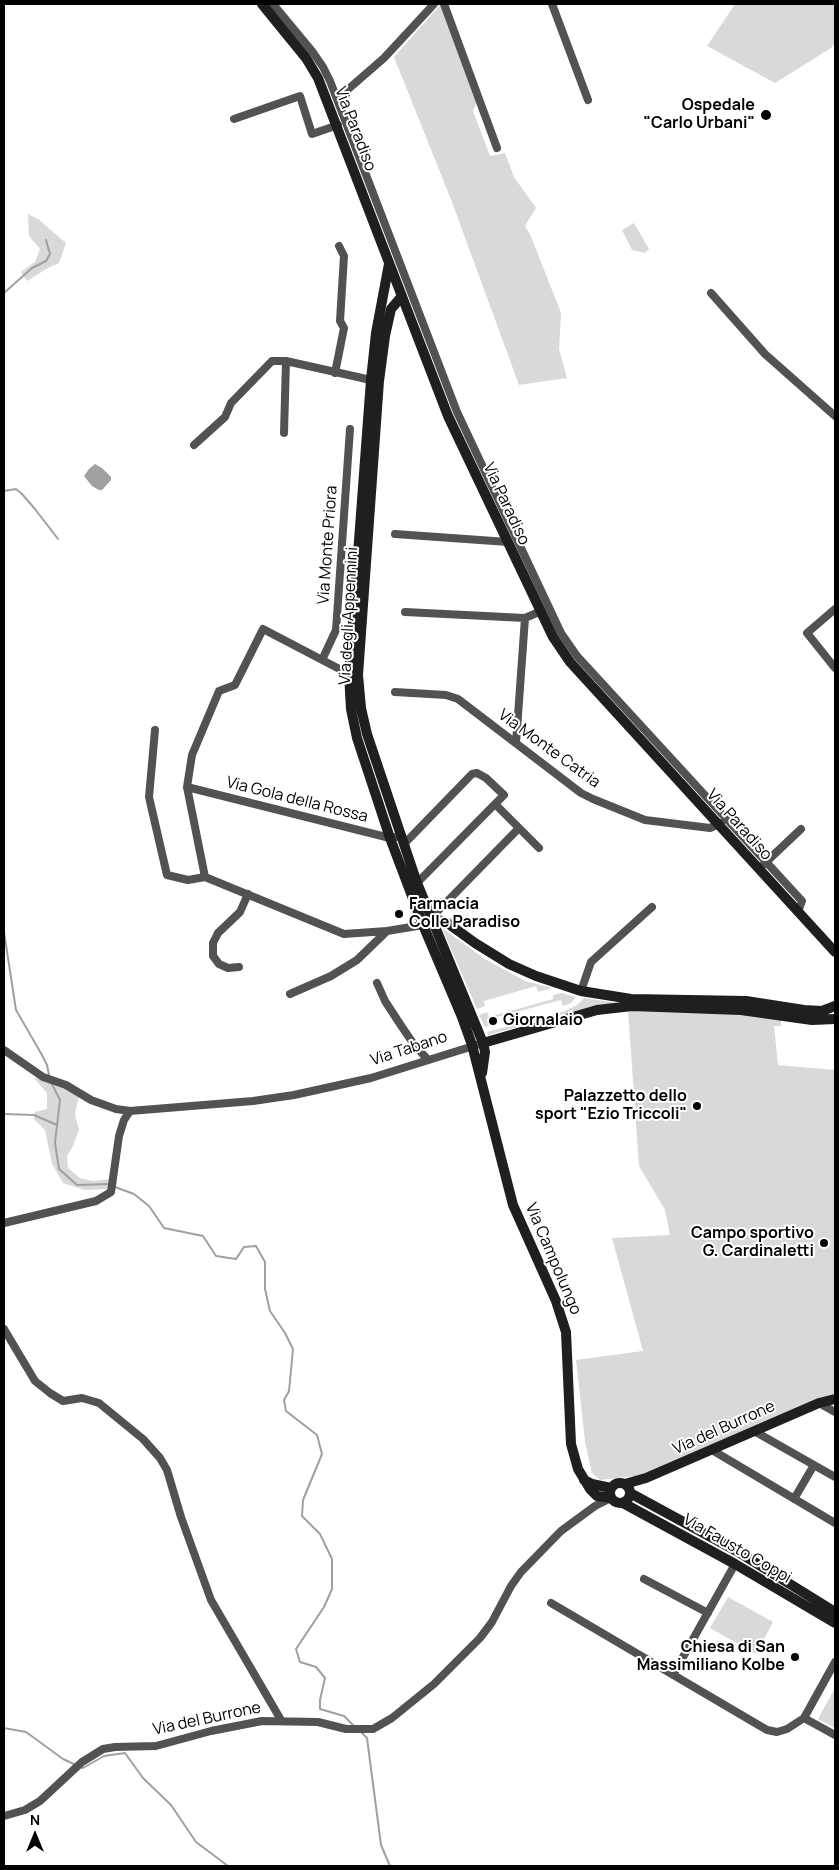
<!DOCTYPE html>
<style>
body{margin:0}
#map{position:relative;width:839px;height:1870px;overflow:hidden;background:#fff;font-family:Manrope,sans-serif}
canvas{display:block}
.frame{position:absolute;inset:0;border:5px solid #000;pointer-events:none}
.north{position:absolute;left:10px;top:1810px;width:50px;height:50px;-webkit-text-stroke:4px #fff;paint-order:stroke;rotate:0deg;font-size:14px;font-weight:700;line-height:20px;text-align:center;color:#000}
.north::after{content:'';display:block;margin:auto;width:18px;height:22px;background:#000;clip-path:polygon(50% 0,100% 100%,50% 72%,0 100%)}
</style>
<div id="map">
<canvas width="839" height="1870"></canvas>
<div class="frame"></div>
<div class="north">N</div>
</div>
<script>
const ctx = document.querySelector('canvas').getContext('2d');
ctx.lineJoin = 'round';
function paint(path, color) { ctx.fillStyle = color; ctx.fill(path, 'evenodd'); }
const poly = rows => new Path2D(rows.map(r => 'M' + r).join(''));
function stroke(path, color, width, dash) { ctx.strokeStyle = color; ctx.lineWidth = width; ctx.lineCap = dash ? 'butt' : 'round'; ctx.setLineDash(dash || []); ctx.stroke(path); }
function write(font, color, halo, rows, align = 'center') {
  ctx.font = font + ' Manrope,sans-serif'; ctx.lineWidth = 4; ctx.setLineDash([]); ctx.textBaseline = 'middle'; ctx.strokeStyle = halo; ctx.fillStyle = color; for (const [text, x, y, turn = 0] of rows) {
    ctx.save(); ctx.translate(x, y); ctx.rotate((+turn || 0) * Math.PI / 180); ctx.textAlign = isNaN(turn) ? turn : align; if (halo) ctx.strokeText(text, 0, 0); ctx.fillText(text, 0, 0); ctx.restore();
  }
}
const green = poly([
 [441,4,477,102,473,111,490,156,505,153,514,177,536,208,525,226,530,234,561,313,559,349,567,378,519,385,452,202,394,57],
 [735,4,835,4,835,43,831,48,775,83,707,46],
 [28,214,38,219,66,243,59,263,48,268,27,281,21,272,35,262,40,249,29,236],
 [634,223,649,249,645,253,632,250,622,230],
 [442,928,485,959,525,981,552,988,538,992,536,986,484,1001,485,1006,477,1009],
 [562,993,576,997,571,1003,563,1006,561,1000,497,1017,498,1022,485,1027,479,1015,487,1012,489,1017,553,999,553,995],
 [584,998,617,1003,597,1005,488,1035,487,1032,565,1011,577,1005],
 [628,1010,720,1012,781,1019,781,1026,774,1026,778,1065,835,1070,835,1394,659,1469,636,1476,600,1480,592,1473,585,1442,576,1360,643,1351,612,1238,670,1235,665,1210,639,1166],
 [34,1078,46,1079,79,1095,75,1114,79,1130,73,1146,67,1156,68,1168,80,1178,93,1181,110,1179,110,1189,85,1190,63,1183,52,1164,45,1130,34,1119,35,1112,47,1109,47,1093],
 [728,1597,773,1622,756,1654,710,1628],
 [835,1688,835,1728,818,1719]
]);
const water = poly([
 [95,464,102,468,111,477,111,480,102,490,99,490,92,486,84,476,89,469]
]);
const stream = poly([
 [4,293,32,268,46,261,50,254,46,240],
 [4,491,16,489,22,494,35,509,58,539],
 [4,932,16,1010,42,1055,47,1065,49,1075],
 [51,1082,60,1100,55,1143,59,1169,77,1185,109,1184],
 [4,1114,34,1115,57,1125],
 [115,1187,134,1194,149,1206,164,1228,203,1236,216,1256,236,1259,244,1247,256,1246,265,1262,265,1289,270,1311,285,1333,293,1349,289,1391,284,1400,286,1411,317,1435,322,1454,303,1500,302,1516,320,1534,332,1559,332,1589,324,1607,296,1649,300,1662,316,1667,325,1678,320,1700,320,1709,344,1716,354,1726],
 [4,1728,26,1732,63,1759,76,1765],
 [360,1731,367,1738,381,1845,390,1866],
 [80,1767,83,1768,104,1756,125,1753,143,1778,171,1805,196,1842,228,1866]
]);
const street = poly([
 [273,4,312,51,323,67,330,81,457,412,561,633,577,656,802,901,798,912],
 [444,4,497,148],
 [552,4,588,100],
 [338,98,384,58,434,4],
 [234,119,300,96,312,134,338,125],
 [711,293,765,354,835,416],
 [335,373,344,328,340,321,344,256,339,246],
 [284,433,286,361],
 [194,445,225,417,231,403,272,361,286,361,371,380],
 [395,534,508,542],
 [835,609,807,633,835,668],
 [405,612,525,618],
 [322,660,336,630,350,429],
 [353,675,349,674,263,629,235,685,219,691,192,755,187,787,205,877,344,934,387,931],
 [395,692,446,695,458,699,581,793,593,799,645,820,710,828,721,823],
 [155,730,149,797,167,875,188,880,205,877],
 [516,743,525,618,539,612],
 [187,787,390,838,401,836],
 [404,844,472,774,477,773,486,778,504,795,495,804,539,848],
 [764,864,801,829],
 [417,883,495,804],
 [431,918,519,828],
 [239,967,228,968,219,964,213,956,213,943,218,933,240,912,248,894],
 [377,983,385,1001,402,1027,413,1043,428,1060],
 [581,991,591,962,652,907],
 [290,994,331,976,357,960,387,931,423,925],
 [4,1050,43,1077,66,1085,91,1100,102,1104,116,1109,130,1111,253,1101,294,1095,371,1078,483,1043],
 [4,1223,96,1201,111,1192,119,1136,124,1120,130,1111],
 [4,1329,35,1381,50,1393,63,1401,82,1398,99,1403,143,1439,160,1458,167,1470,181,1517,211,1600,281,1720],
 [819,1403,835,1412],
 [754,1431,835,1477],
 [712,1450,835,1523],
 [794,1499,814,1465],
 [644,1579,708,1613],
 [551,1603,767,1730,777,1732,787,1729,804,1718,835,1662],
 [673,1675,735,1564],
 [804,1718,835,1735],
 [4,1816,25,1810,40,1801,82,1762,103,1749,115,1747,156,1746,211,1731,262,1721,318,1722,346,1729,373,1729,392,1718,434,1684,480,1638,492,1622,511,1586,521,1572,561,1531,595,1506,611,1498]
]);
const secondary = poly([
 [262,4,306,58,318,78,448,416,553,637,570,662,835,952],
 [389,264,376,333,371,380,349,674,351,709,357,738,390,838,423,925,462,1017,472,1045,513,1205,556,1301,566,1332,571,1444,578,1469,590,1489,597,1496,611,1498],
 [402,296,391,309,385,336,379,381,358,675,361,708,367,734,417,883,483,1043,485,1052,482,1073],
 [428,920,431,918,446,922,475,943,509,964,536,976,581,991,631,999,746,1001,804,1010,822,1011,835,1006],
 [483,1043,597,1010,632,1006,741,1010,812,1020,835,1019],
 [584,1480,592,1484,611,1488],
 '610 1493a10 10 0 1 1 20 0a10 10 0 1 1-20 0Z',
 [625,1484,646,1478,819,1403,835,1399],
 [630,1493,735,1550,835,1612],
 [623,1503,735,1564,835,1623]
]);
const markers = [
 [766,115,6,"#000"],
 [399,914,5,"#000"],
 [493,1021,5,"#000"],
 [697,1106,5,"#000"],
 [824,1243,5,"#000"],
 [795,1657,5,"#000"]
];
const poiNames = [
 ["Ospedale",755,106],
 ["\"Carlo Urbani\"",755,124],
 ["Farmacia",409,905,"left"],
 ["Colle Paradiso",409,923,"left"],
 ["Giornalaio",503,1021,"left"],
 ["Palazzetto dello",687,1097],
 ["sport \"Ezio Triccoli\"",687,1115],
 ["Campo sportivo",814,1234],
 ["G. Cardinaletti",814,1252],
 ["Chiesa di San",785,1648],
 ["Massimiliano Kolbe",785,1666]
];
const streetNames = [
 ["Via Paradiso",355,129,69],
 ["Via Paradiso",506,504,65],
 ["Via Monte Priora",328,545,-86],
 ["Via degli Appennini",349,616,-87],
 ["Via Monte Catria",549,749,36],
 ["Via Gola della Rossa",297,800,14],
 ["Via Paradiso",739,825,48],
 ["Via Tabano",409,1049,-18],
 ["Via Campolungo",553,1259,67],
 ["Via del Burrone",724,1428,-24],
 ["Via Fausto Coppi",737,1549,30],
 ["Via del Burrone",207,1719,-12]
];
paint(green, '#d9d9d9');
paint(water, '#a0a0a0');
stroke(stream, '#a0a0a0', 2);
stroke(street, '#525252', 8);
stroke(secondary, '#1f1f1f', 10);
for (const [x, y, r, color] of markers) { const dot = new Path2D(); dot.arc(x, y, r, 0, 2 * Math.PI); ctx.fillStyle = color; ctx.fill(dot); stroke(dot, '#fff', 2); }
write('bold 16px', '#000', '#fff', poiNames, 'right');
write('16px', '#000', '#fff', streetNames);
</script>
